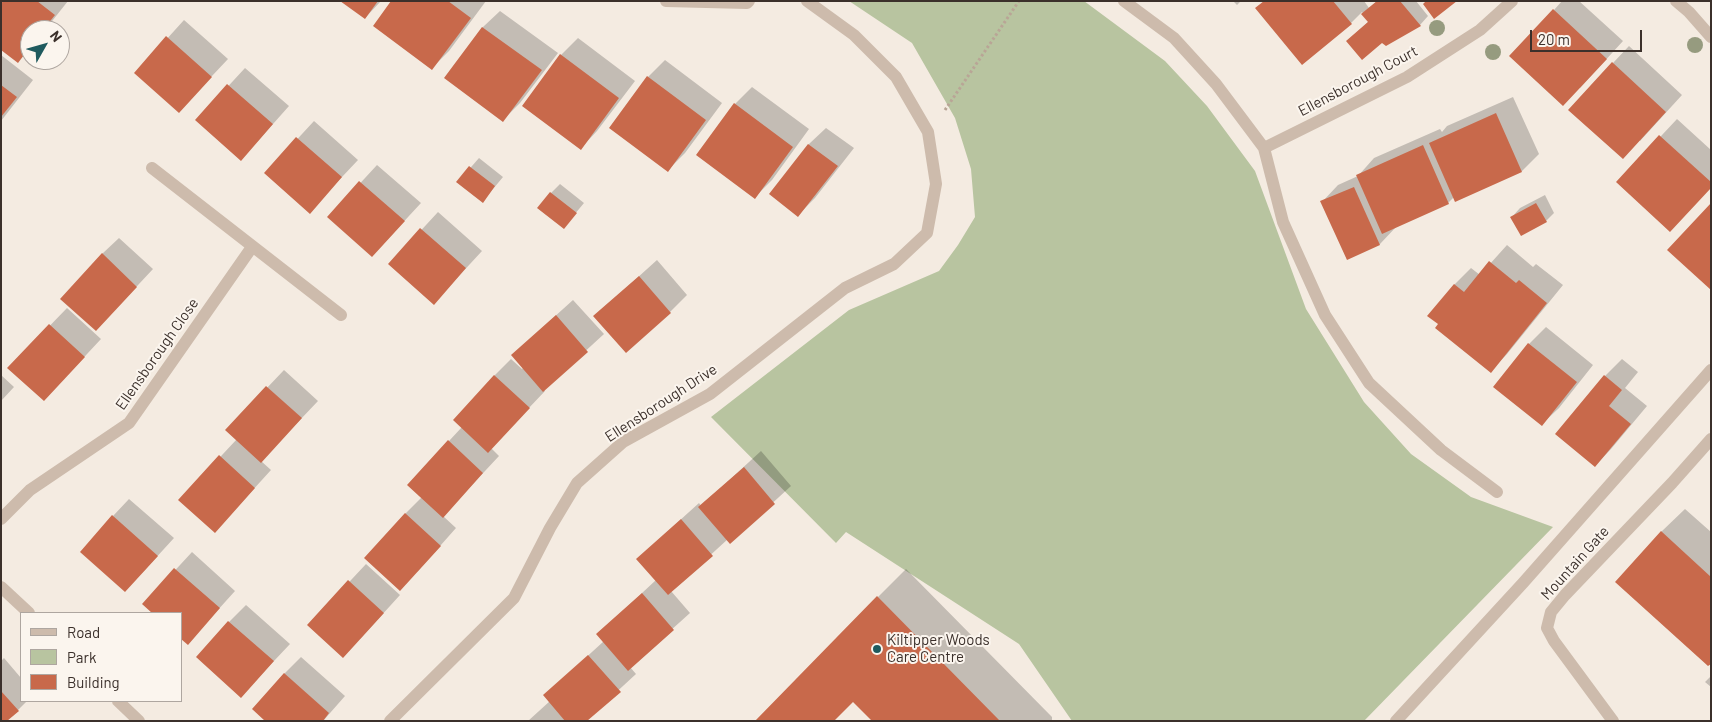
<!DOCTYPE html>
<style>
body{margin:0}
#map{position:relative;width:1712px;height:722px;overflow:hidden;background:#f4ebe1;font-family:Barlow,sans-serif}
canvas{display:block}
.frame{position:absolute;inset:0;border:2px solid #3b302b;pointer-events:none}
.legend{position:absolute;left:20px;top:612px;width:162px;height:90px;box-sizing:border-box;background:#fbf5ee;border:1px solid #aea6a0;margin:0;padding:6px 9px;list-style:none;font-size:15px;color:#3b302b}
.legend li{display:flex;align-items:center;gap:10px;height:25px}
.legend b{width:25px;border:1px solid #aea6a0}
.north{position:absolute;left:20px;top:20px;width:50px;height:50px;box-sizing:border-box;background:#fbf5ee;border:1px solid #aea6a0;border-radius:50%;rotate:52deg;font-size:14px;font-weight:700;line-height:20px;text-align:center;color:#3b302b}
.north::after{content:'';display:block;margin:auto;width:18px;height:22px;background:#1f5a5e;clip-path:polygon(50% 0,100% 100%,50% 72%,0 100%)}
.scale{position:absolute;left:1530px;top:30px;width:112px;height:22px;box-sizing:border-box;border:2px solid #3b302b;border-top:0;padding-left:6px;font-size:15px;line-height:18px;white-space:nowrap;color:#3b302b;-webkit-text-stroke:4px #fbf5ee;paint-order:stroke}
</style>
<div id="map">
<canvas width="1712" height="722"></canvas>
<div class="frame"></div>
<ul class="legend">
<li><b style="height:6px;background:#cdbbac"></b>Road</li>
<li><b style="height:14px;background:#b8c4a0"></b>Park</li>
<li><b style="height:14px;background:#c8694b"></b>Building</li>
</ul>
<div class="north">N</div>
<div class="scale">20 m</div>
</div>
<script>
const ctx = document.querySelector('canvas').getContext('2d');
ctx.lineJoin = 'round';
function paint(path, color) { ctx.fillStyle = color; ctx.fill(path, 'evenodd'); }
const poly = rows => new Path2D(rows.map(r => 'M' + r).join(''));
function stroke(path, color, width, dash) { ctx.strokeStyle = color; ctx.lineWidth = width; ctx.lineCap = dash ? 'butt' : 'round'; ctx.setLineDash(dash || []); ctx.stroke(path); }
function write(font, color, halo, rows, align = 'center') {
  ctx.font = font + ' Barlow,sans-serif'; ctx.lineWidth = 4; ctx.setLineDash([]); ctx.textBaseline = 'middle'; ctx.strokeStyle = halo; ctx.fillStyle = color; for (const [text, x, y, turn = 0] of rows) {
    ctx.save(); ctx.translate(x, y); ctx.rotate((+turn || 0) * Math.PI / 180); ctx.textAlign = isNaN(turn) ? turn : align; if (halo) ctx.strokeText(text, 0, 0); ctx.fillText(text, 0, 0); ctx.restore();
  }
}
const green = poly([
 [849,1,1084,1,1165,61,1207,106,1255,171,1306,309,1364,402,1411,454,1471,497,1553,527,1364,721,1072,721,1019,644,846,532,836,543,711,417,849,310,939,271,958,245,975,217,971,169,955,118,912,43]
]);
const shadow = poly([
 [5,1,68,1,45,30,30,30,30,49,18,61],
 [343,1,381,1,365,18],
 [393,1,486,1,449,51,432,68],
 [1233,1,1241,1,1237,5],
 [1264,1,1364,1,1369,8,1377,1,1416,1,1428,16,1420,25,1386,45,1382,41,1347,41,1369,21,1362,12,1351,23],
 [1562,1,1579,1,1623,41,1580,88,1554,10],
 [500,11,558,53,520,103,503,120,446,78,483,27],
 [184,20,228,59,179,111,136,73],
 [578,38,635,81,597,131,581,148,561,55],
 [1629,46,1682,95,1640,141,1613,63],
 [1,55,33,80,1,121],
 [665,60,722,103,685,153,668,170,648,77],
 [245,68,289,106,257,142,197,120],
 [752,87,809,129,772,180,755,197,735,104],
 [1513,97,1539,154,1522,171,1455,200,1454,197,1448,203,1396,227,1380,244,1347,259,1322,202,1338,185,1358,176,1374,158,1440,129,1442,132,1447,126],
 [1677,119,1711,150,1711,187,1618,182],
 [314,121,358,160,309,212,266,173],
 [826,128,854,148,815,198,798,215,771,194,809,144],
 [479,158,503,177,483,201,458,182],
 [377,165,421,203,372,256,329,217],
 [560,184,584,203,564,227,551,193],
 [1545,195,1554,213,1546,221,1512,217,1520,208],
 [438,212,482,251,434,303,390,264],
 [119,238,153,269,96,330,102,254],
 [1507,245,1533,267,1536,264,1563,285,1507,354,1491,371,1440,324,1454,285,1471,268,1480,275],
 [657,260,687,295,670,312,595,316],
 [573,300,604,334,544,389,545,391,491,448,499,456,443,516,456,528,417,572,405,514,422,497,449,441,462,427,494,376,511,359,522,369,523,368,512,355],
 [67,308,101,339,60,383,9,368],
 [1546,327,1593,365,1559,408,1542,424,1495,386,1529,344],
 [1622,359,1638,372,1625,388,1647,406,1611,449,1595,466,1605,376],
 [284,370,318,401,261,461,271,470,231,514,180,500,237,439,227,430],
 [1,375,14,387,1,401],
 [761,451,791,486,730,542,728,539,671,591,690,613,630,667,636,674,585,721,528,721,550,701,545,695,604,641,598,634,656,580,637,559,699,503,701,506],
 [129,499,174,538,142,573,113,516],
 [1685,509,1711,532,1711,662,1661,532],
 [192,552,235,591,188,643,181,613,154,613,144,604],
 [366,564,400,595,360,639,309,625],
 [906,569,1052,717,1052,721,873,721,878,597],
 [246,605,290,644,241,696,229,622],
 [301,657,345,696,323,721,284,674],
 [4,658,21,678,21,701,27,701,18,710,1,721,1,661],
 [1711,676,1711,687,1705,682]
]);
const building = poly([
 [3,1,37,1,55,15,43,30,30,30,30,47,18,63,1,50,1,4],
 [340,1,378,1,365,19],
 [391,1,448,1,471,18,432,70,373,26],
 [1264,1,1333,1,1352,24,1302,65,1255,8],
 [1377,1,1400,1,1421,26,1386,46,1382,43,1362,60,1346,41,1368,22,1361,14],
 [1426,1,1457,1,1434,19,1423,4],
 [1553,9,1607,59,1563,106,1509,56],
 [482,27,542,70,503,122,444,78],
 [166,36,212,77,179,113,134,73],
 [560,54,619,98,581,150,522,106],
 [1612,62,1666,112,1623,159,1568,110],
 [647,76,706,120,668,172,609,128],
 [227,84,273,124,241,161,195,120],
 [1,85,17,97,1,117],
 [734,103,793,147,755,199,696,155],
 [1496,113,1522,172,1455,202,1429,143],
 [1659,135,1711,182,1711,188,1670,232,1616,182],
 [296,137,342,177,310,214,264,173],
 [808,144,838,166,798,217,769,194],
 [1423,145,1449,204,1382,234,1356,175],
 [469,166,495,186,483,203,456,182],
 [359,181,405,221,372,257,327,217],
 [1354,187,1380,245,1347,260,1320,201],
 [550,192,577,213,564,229,537,208],
 [1536,203,1547,222,1521,236,1510,217],
 [1711,203,1711,290,1667,250],
 [420,228,466,268,434,305,388,264],
 [102,253,137,287,96,331,60,299],
 [1489,261,1516,283,1519,280,1547,303,1491,373,1435,328,1438,324,1427,316,1454,284,1464,292],
 [639,276,671,313,626,353,593,316],
 [556,315,588,352,543,392,511,355],
 [49,324,85,357,44,401,7,368],
 [1528,343,1577,382,1542,426,1493,387],
 [494,375,530,408,488,453,453,420],
 [1604,375,1622,390,1609,406,1631,424,1595,467,1555,434],
 [266,386,302,418,261,463,225,430],
 [448,440,483,473,443,518,407,485],
 [219,455,255,488,215,533,178,500],
 [744,467,775,504,730,544,698,507],
 [405,513,441,546,400,591,364,558],
 [112,515,158,556,125,592,80,552],
 [681,519,713,556,668,595,636,559],
 [1661,531,1711,577,1711,664,1708,666,1615,582],
 [174,568,220,608,188,645,181,639,181,613,152,613,142,604],
 [348,580,384,613,343,658,307,625],
 [642,593,674,630,628,671,596,634],
 [877,596,1000,721,872,721,853,702,834,721,755,721],
 [228,621,274,661,241,698,196,657],
 [588,655,621,692,587,721,565,721,543,695],
 [284,673,329,713,323,721,265,721,252,709],
 [1,691,19,711,7,721,1,721]
]);
const path = poly([
 [945,110,1019,1]
]);
const lane = poly([
 [1396,721,1523,583,1711,370]
]);
const street = poly([
 [666,1,747,3,749,1],
 [1124,1,1174,38,1216,84,1264,148,1283,222,1325,315,1369,383,1441,450,1497,492],
 [1676,1,1689,12,1711,37],
 [1264,148,1407,77,1480,30,1512,1],
 [152,168,341,315],
 [1,519,30,490,129,423,252,247],
 [1,587,29,613],
 [118,701,139,721],
 [390,721,514,598,550,528,577,483,623,442,710,394,845,288,894,264,927,233,936,184,928,132,896,77,854,35,807,1],
 [1613,721,1554,641,1547,628,1551,612,1565,595,1672,483,1711,439]
]);
const trees = [
 [1437,28],
 [1695,45],
 [1493,52]
];
const markers = [
 [877,649,5,"#1f5a5e"]
];
const streetNames = [
 ["Ellensborough Court",1358,81,-28],
 ["Ellensborough Close",157,354,-55],
 ["Ellensborough Drive",661,403,-33],
 ["Mountain Gate",1575,563,-48]
];
const poiNames = [
 ["Kiltipper Woods",887,640],
 ["Care Centre",887,657]
];
paint(green, '#b8c4a0');
paint(shadow, '#0003');
paint(building, '#c8694b');
stroke(path, '#b9a596', 3, [2.5, 2.5]);
stroke(lane, '#cdbbac', 12);
stroke(street, '#cdbbac', 12);
ctx.fillStyle = '#969b7f';
for (const [x, y] of trees) { ctx.beginPath(); ctx.arc(x, y, 8, 0, 2 * Math.PI); ctx.fill(); }
for (const [x, y, r, color] of markers) { const dot = new Path2D(); dot.arc(x, y, r, 0, 2 * Math.PI); ctx.fillStyle = color; ctx.fill(dot); stroke(dot, '#fbf5ee', 2); }
write('15px', '#3b302b', '#fbf5ee', streetNames);
write('15px', '#3b302b', '#fbf5ee', poiNames, 'left');
</script>
